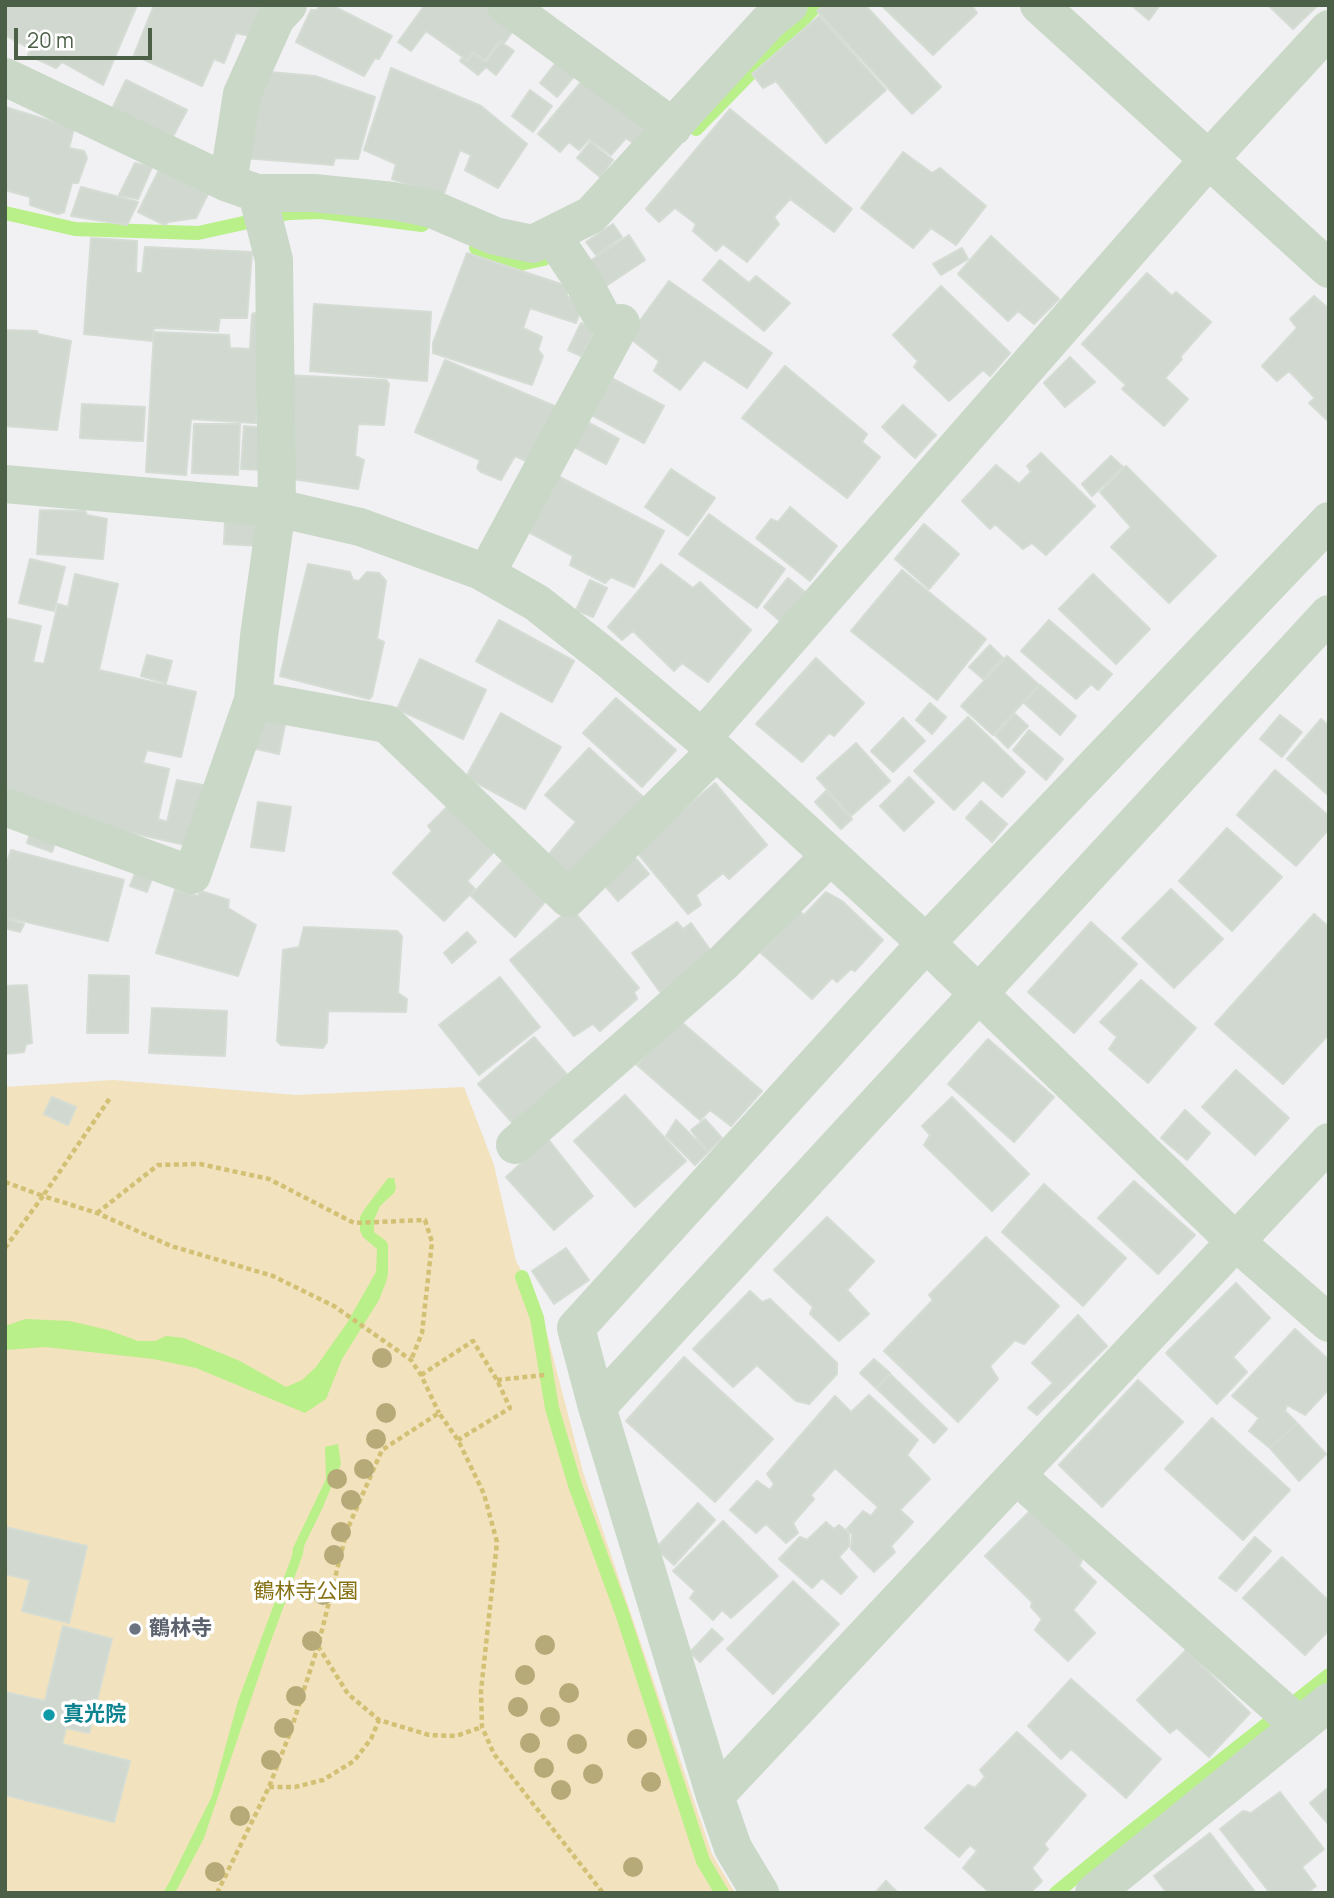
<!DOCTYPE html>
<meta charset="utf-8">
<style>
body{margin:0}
#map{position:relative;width:1334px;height:1898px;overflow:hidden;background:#f1f0f3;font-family:Manrope,sans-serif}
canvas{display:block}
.frame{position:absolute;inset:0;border:7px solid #4c5f47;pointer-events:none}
.scale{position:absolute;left:14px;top:28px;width:138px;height:32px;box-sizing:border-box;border:4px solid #4c5f47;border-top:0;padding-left:9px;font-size:21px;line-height:24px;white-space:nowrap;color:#4c5f47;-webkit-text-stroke:5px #fff;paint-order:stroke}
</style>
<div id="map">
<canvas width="1334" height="1898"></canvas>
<div class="frame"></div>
<div class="scale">20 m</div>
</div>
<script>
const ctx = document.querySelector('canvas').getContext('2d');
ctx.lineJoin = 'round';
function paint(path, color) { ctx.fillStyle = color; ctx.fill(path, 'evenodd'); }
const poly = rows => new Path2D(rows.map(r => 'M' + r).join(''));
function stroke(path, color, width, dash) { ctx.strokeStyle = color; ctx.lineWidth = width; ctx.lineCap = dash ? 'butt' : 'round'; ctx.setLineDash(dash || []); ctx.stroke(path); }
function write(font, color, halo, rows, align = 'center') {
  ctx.font = font + ' Manrope,"Noto Sans JP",sans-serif'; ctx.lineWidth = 7; ctx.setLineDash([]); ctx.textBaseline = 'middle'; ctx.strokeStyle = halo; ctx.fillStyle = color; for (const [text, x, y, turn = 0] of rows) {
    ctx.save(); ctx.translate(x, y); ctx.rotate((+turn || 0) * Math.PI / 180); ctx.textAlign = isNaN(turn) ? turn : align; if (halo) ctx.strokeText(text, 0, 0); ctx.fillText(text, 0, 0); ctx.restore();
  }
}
const green = poly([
 [113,1080,296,1095,464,1087,494,1165,516,1261,539,1303,583,1472,712,1854,735,1893,5,1893,5,1087]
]);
const water = poly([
 [388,1178,394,1178,396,1188,394,1193,380,1206,374,1220,374,1232,386,1241,388,1245,388,1274,386,1282,379,1300,342,1359,326,1399,305,1413,196,1368,153,1359,45,1347,5,1350,5,1326,25,1319,70,1321,108,1330,138,1341,155,1341,166,1336,184,1338,240,1361,286,1387,302,1380,316,1367,347,1323,376,1272,377,1249,363,1237,360,1231,360,1217,364,1210],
 [338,1444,341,1464,322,1509,304,1546,303,1554,268,1649,204,1838,175,1893,163,1893,170,1881,212,1796,238,1701,292,1556,293,1548,326,1479,325,1447]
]);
const stream = poly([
 [696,129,817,5],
 [5,213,75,229,198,233,289,213,321,212,422,225],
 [476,248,506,261,520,264,544,259],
 [522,1277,537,1318,552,1408,575,1485,622,1613,703,1861,722,1893],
 [1056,1893,1127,1835,1329,1675]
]);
const building = poly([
 [5,5,137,5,103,85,62,62,56,68,28,55,31,49,5,35,5,5],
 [154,5,262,5,250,36,236,33,224,63,214,59,202,86,134,55,154,5],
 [320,5,331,5,392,36,379,59,375,58,364,76,296,42,311,10,317,10,320,5],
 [425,5,496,5,519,22,505,42,500,40,485,60,473,52,467,60,426,31,411,51,398,42,425,5],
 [824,5,865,5,941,87,912,114,817,11,824,5],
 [881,5,974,5,973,7,977,13,933,55,881,5],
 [1131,5,1160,5,1149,20,1131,5],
 [1268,5,1318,5,1293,29,1268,5],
 [819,16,886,90,826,143,776,81,763,88,752,74,819,16],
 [501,42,514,51,496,75,486,67,478,75,460,61,462,58,467,61,473,54,486,62,501,42],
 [558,60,576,74,557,97,540,83,558,60],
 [391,68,481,106,527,144,498,188,465,170,471,155,460,150,443,196,392,179,396,164,364,150,391,68],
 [259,71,315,76,375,97,358,159,335,158,333,165,244,158,259,71],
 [587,75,647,126,633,143,626,138,611,155,589,139,579,150,569,142,560,152,538,134,587,75],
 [126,80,187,110,170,142,111,111,126,80],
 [530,90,552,106,533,132,512,116,530,90],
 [5,107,74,128,69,148,84,151,87,158,78,183,72,183,64,212,58,214,30,205,30,197,5,190,5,107],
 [730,109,852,209,834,232,790,199,774,217,779,224,747,262,723,244,716,251,693,231,696,224,675,208,659,222,646,209,730,109],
 [590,142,613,160,600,177,577,158,590,142],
 [903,152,932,173,940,168,986,206,956,245,931,228,913,248,861,208,903,152],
 [135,163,152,167,138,199,119,195,135,163],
 [159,170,208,194,196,218,168,222,165,225,138,212,159,170],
 [81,187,138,202,127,225,71,216,81,187],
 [613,224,622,237,596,255,586,242,613,224],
 [629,235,645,260,606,286,590,261,629,235],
 [991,236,1059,299,1034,324,1018,311,1008,321,958,274,991,236],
 [91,238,137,241,136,273,142,273,145,247,252,252,247,318,220,318,218,331,154,328,152,341,84,334,91,238],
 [962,248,968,259,941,275,933,264,962,248],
 [467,253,567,286,567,296,583,305,576,323,530,308,523,328,542,337,538,350,543,356,532,385,433,353,433,343,467,253],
 [720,260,749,283,756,276,790,303,764,331,703,280,720,260],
 [1147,273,1172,296,1176,292,1211,322,1180,357,1182,359,1165,378,1188,399,1164,426,1122,389,1126,385,1082,344,1147,273],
 [669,281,772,353,747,388,704,360,680,390,654,371,659,361,628,337,669,281],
 [941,286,1010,353,990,376,983,370,949,401,914,367,918,361,893,335,941,286],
 [1314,296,1329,309,1329,422,1309,403,1315,398,1289,371,1277,381,1262,366,1297,328,1290,319,1314,296],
 [314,304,431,312,427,381,310,371,314,304],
 [254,313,265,315,256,423,191,419,186,475,146,472,154,332,229,335,230,348,250,349,252,315,254,313],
 [581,323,595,330,581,356,568,350,581,323],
 [5,330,37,331,38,334,71,341,57,430,5,426,5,330],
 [1070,357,1095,382,1065,407,1044,383,1070,357],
 [445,360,557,407,533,464,515,456,501,480,481,472,477,468,480,460,415,432,445,360],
 [785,366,867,434,862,442,880,457,847,498,742,418,785,366],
 [604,374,664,406,644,443,584,411,604,374],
 [284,375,386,380,389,384,384,425,358,424,355,456,364,460,358,489,286,478,284,375],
 [82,404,145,407,143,441,80,438,82,404],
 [903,405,936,435,915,458,882,427,903,405],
 [580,418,619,439,606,464,567,443,580,418],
 [194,424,240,424,238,475,192,473,194,424],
 [244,426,265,428,264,470,241,469,244,426],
 [1041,453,1095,506,1046,555,1032,543,1023,549,995,524,990,529,962,501,996,465,1019,484,1031,472,1027,466,1041,453],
 [1111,456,1123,467,1092,496,1082,484,1111,456],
 [1126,466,1216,556,1169,603,1111,547,1131,527,1100,492,1126,466],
 [671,469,715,498,688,536,645,507,671,469],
 [556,475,664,531,634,587,611,577,605,583,570,565,573,556,525,530,556,475],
 [790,507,837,546,810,581,756,538,771,519,778,522,790,507],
 [40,510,85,511,87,515,107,519,103,559,37,554,40,510],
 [709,514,785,569,757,608,679,554,709,514],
 [225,521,262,521,262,546,224,544,225,521],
 [924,524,959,554,929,589,895,559,924,524],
 [30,559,65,567,54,611,19,603,30,559],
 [308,564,350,572,353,580,359,581,367,572,379,573,386,581,377,639,384,642,372,696,369,699,280,676,308,564],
 [661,564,693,588,700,582,751,630,708,682,682,663,674,671,633,631,622,640,608,627,661,564],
 [902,570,986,639,937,700,851,631,902,570],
 [75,574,118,584,99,670,196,692,181,757,147,750,143,763,169,769,158,819,167,822,177,780,208,786,194,847,5,804,5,618,41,626,33,662,44,664,58,604,68,607,75,574],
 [1093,574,1150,629,1116,664,1059,609,1093,574],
 [788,578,805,592,781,622,764,607,788,578],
 [590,580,607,588,593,617,576,610,590,580],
 [499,620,574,661,552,702,476,661,499,620],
 [1049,620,1112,674,1098,690,1091,684,1076,699,1021,651,1049,620],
 [990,645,1003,658,983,679,969,667,990,645],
 [147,655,172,661,166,683,141,676,147,655],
 [1007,656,1039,685,993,735,961,706,1007,656],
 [816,658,864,703,834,736,829,733,802,762,756,724,816,658],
 [420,659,486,690,463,739,397,709,420,659],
 [1040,685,1076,716,1060,735,1024,703,1040,685],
 [616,698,676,750,642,787,583,733,616,698],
 [930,703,946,717,932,734,916,720,930,703],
 [261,707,287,715,279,754,252,748,261,707],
 [501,713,561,747,525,809,466,777,501,713],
 [1015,714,1028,726,1008,748,995,735,1015,714],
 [1280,715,1302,732,1282,757,1260,739,1280,715],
 [968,717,1025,772,1002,797,983,780,954,810,914,771,968,717],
 [903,718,925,741,893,772,871,751,903,718],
 [1321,719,1329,726,1329,796,1287,759,1321,719],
 [1029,730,1063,759,1046,780,1013,750,1029,730],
 [856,743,890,781,851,816,817,778,856,743],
 [589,748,651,804,571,884,544,860,576,822,545,795,589,748],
 [1275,770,1329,816,1329,829,1296,866,1237,815,1275,770],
 [909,777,934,802,904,831,880,806,909,777],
 [715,783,767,845,729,879,723,873,696,895,701,905,688,914,635,850,715,783],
 [826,791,852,819,841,829,815,802,826,791],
 [453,801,500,845,467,881,475,889,444,921,393,873,432,831,428,826,453,801],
 [981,801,1007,824,992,842,966,818,981,801],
 [258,802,291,807,284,851,251,847,258,802],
 [32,828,57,838,52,852,27,843,32,828],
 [1227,828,1282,877,1232,931,1179,881,1227,828],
 [11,850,124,880,108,941,5,917,5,869,11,850],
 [631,853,649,874,618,901,600,880,631,853],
 [507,856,550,896,515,937,471,896,507,856],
 [138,866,154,873,147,892,130,886,138,866],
 [1171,889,1223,939,1174,988,1122,938,1171,889],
 [175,890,198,896,201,891,229,900,228,908,256,925,238,976,156,953,175,890],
 [826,892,842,901,883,940,855,971,851,969,837,982,832,978,812,999,761,953,799,911,804,915,826,892],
 [571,908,639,988,634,992,637,999,600,1031,593,1024,574,1036,510,960,571,908],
 [1314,914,1329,927,1329,1034,1283,1084,1215,1024,1314,914],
 [5,919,24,924,20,932,5,928,5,919],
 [677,922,683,929,691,923,713,954,660,992,632,953,677,922],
 [1091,922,1137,964,1074,1033,1028,992,1091,922],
 [304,927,397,931,402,936,398,993,407,999,406,1012,328,1011,327,1042,323,1048,281,1045,277,1041,283,950,299,947,304,927],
 [467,932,476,942,452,963,444,953,467,932],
 [89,975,129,976,128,1033,87,1033,89,975],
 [500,977,540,1027,479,1075,439,1025,500,977],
 [1141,980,1196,1028,1148,1083,1109,1049,1117,1037,1100,1022,1141,980],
 [27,985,32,1043,26,1044,24,1052,5,1054,5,986,27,985],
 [152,1008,227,1011,225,1056,149,1053,152,1008],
 [679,1020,762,1091,731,1126,710,1110,700,1120,637,1065,679,1020],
 [534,1037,571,1079,516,1127,478,1084,534,1037],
 [988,1039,1054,1097,1014,1142,948,1084,988,1039],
 [1236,1070,1289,1118,1255,1155,1202,1107,1236,1070],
 [625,1095,686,1161,635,1207,574,1141,625,1095],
 [52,1097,76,1107,68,1125,44,1114,52,1097],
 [952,1097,1029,1174,992,1211,924,1145,930,1135,922,1126,952,1097],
 [1185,1110,1210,1133,1187,1160,1161,1138,1185,1110],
 [705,1119,722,1138,708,1152,691,1130,705,1119],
 [676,1120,708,1152,695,1165,666,1136,676,1120],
 [548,1139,593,1196,554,1230,506,1177,548,1139],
 [1134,1181,1195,1235,1158,1274,1098,1218,1134,1181],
 [1044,1184,1126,1258,1083,1306,1002,1232,1044,1184],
 [827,1217,874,1261,847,1290,869,1314,839,1341,810,1314,813,1307,774,1270,827,1217],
 [986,1237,1059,1306,1024,1344,1015,1340,990,1366,998,1379,958,1422,884,1351,933,1300,929,1295,986,1237],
 [566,1248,589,1280,554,1304,532,1271,566,1248],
 [1236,1283,1270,1318,1233,1357,1247,1372,1217,1404,1166,1353,1236,1283],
 [750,1291,762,1302,770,1299,837,1363,837,1374,809,1404,796,1401,757,1365,733,1387,693,1349,750,1291],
 [1078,1315,1107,1346,1037,1415,1028,1408,1053,1383,1032,1363,1078,1315],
 [1295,1329,1329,1360,1329,1389,1305,1415,1287,1405,1285,1411,1297,1423,1270,1448,1249,1431,1259,1418,1232,1396,1295,1329],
 [684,1357,773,1439,715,1502,626,1421,684,1357],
 [874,1359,890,1373,876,1388,860,1373,874,1359],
 [890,1374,947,1429,934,1443,877,1389,890,1374],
 [1138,1380,1183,1422,1102,1507,1059,1465,1138,1380],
 [869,1395,918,1440,907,1455,930,1479,900,1510,913,1522,891,1546,895,1552,874,1572,851,1549,852,1534,847,1529,863,1511,871,1516,878,1507,835,1468,811,1495,814,1499,793,1523,798,1533,786,1543,766,1524,756,1533,730,1510,757,1481,770,1490,774,1484,767,1474,835,1396,851,1412,869,1395],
 [1212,1418,1290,1490,1243,1540,1165,1469,1212,1418],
 [1297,1423,1326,1454,1299,1481,1270,1448,1297,1423],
 [698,1503,715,1520,674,1565,656,1548,698,1503],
 [1031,1510,1083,1558,1079,1566,1096,1582,1073,1610,1095,1633,1068,1661,1035,1630,1042,1619,1031,1607,1032,1602,985,1556,1031,1510],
 [723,1521,778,1576,731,1618,722,1610,713,1620,690,1598,695,1591,673,1571,723,1521],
 [826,1522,834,1529,839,1525,849,1533,849,1546,839,1557,857,1577,841,1594,822,1578,812,1588,779,1559,800,1537,807,1540,826,1522],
 [5,1527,87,1546,69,1623,22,1611,30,1580,5,1574,5,1527],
 [1255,1537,1271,1551,1236,1591,1219,1578,1255,1537],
 [1282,1557,1329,1601,1329,1630,1305,1655,1243,1598,1282,1557],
 [793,1581,839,1624,773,1694,727,1649,793,1581],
 [63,1626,112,1639,89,1733,66,1728,62,1744,130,1761,114,1822,5,1795,5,1692,45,1701,63,1626],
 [712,1629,723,1639,700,1662,690,1652,712,1629],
 [1186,1650,1250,1713,1209,1757,1177,1728,1170,1733,1137,1700,1186,1650],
 [1071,1679,1161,1759,1126,1798,1071,1749,1061,1759,1028,1726,1071,1679],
 [1017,1732,1086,1795,1044,1844,1048,1849,1032,1868,1042,1881,1030,1893,990,1893,963,1868,977,1851,970,1845,959,1857,925,1828,968,1785,975,1788,985,1777,980,1770,1017,1732],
 [1329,1787,1329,1825,1310,1803,1329,1787],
 [1280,1792,1324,1849,1302,1867,1316,1886,1307,1893,1270,1893,1220,1829,1243,1811,1251,1813,1280,1792],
 [1210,1833,1256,1893,1167,1893,1154,1876,1210,1833],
 [886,1881,898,1893,875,1893,886,1881]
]);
const path = poly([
 [5,1182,43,1196,110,1098],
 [97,1213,158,1165,200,1164,269,1179,354,1223,425,1220,432,1242,422,1333,411,1360],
 [5,1248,43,1196,97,1213,171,1246,273,1276,334,1306,411,1360,421,1375,439,1413],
 [421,1375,473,1341,497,1380,510,1408,458,1440],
 [497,1380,545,1375],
 [318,1646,348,1694,379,1720,429,1735,456,1736,482,1727],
 [269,1787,295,1787,323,1780,354,1761,371,1739,379,1720],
 [217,1893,269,1787,290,1733,318,1646,347,1530,382,1450,439,1413,458,1440,484,1494,497,1542,481,1691,482,1727,494,1754,603,1893]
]);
const street = poly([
 [506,5,673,127],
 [1039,5,1329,269],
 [5,77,228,183,257,193,274,260,277,508,259,636,253,700,192,875,5,807],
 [228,183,242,94,276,18,288,5],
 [257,193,314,193,393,201,432,209,495,236,533,244,591,215,769,21,789,5],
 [552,235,584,283,601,315,617,331],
 [5,484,277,508,360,527,481,571,537,603,608,659,702,738,926,943,1236,1242,1329,1323],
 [486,574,621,323],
 [253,700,387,724,568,898,716,751],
 [702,738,1209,159,1329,29],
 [515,1145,723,963,830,856],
 [597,1407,1329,614],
 [1017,1476,1300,1726],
 [715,1796,1329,1142],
 [760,1893,733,1848,715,1796,597,1407,576,1328,926,943,1329,521],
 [1094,1893,1329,1702]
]);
const trees = [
 [382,1358],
 [386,1413],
 [376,1439],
 [364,1469],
 [337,1479],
 [351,1500],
 [341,1532],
 [334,1555],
 [323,1595],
 [312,1641],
 [545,1645],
 [525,1675],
 [569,1693],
 [296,1696],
 [518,1707],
 [550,1717],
 [284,1728],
 [637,1739],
 [530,1743],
 [577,1744],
 [271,1760],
 [544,1768],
 [593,1774],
 [651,1782],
 [561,1790],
 [240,1816],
 [633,1867],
 [215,1872]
];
const markers = [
 [135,1629,7,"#6b7280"],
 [49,1715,7,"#0f9aa8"]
];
const parkNames = [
 ["鶴林寺公園",306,1592]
];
const worshipNames = [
 ["鶴林寺",149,1629]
];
const cultureNames = [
 ["真光院",63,1715]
];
paint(green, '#f2e2be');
paint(water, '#baf089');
stroke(stream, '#baf089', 14);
paint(building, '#d0d8d0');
stroke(building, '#d4dcd4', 2);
stroke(path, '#d2c174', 4.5, [5, 3.5]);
stroke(street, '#cad8c7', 38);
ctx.fillStyle = '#b6aa78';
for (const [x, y] of trees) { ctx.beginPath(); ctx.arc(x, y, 10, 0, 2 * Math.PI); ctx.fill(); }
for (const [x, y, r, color] of markers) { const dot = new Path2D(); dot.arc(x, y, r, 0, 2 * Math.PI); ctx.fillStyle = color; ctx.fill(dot); stroke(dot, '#fff', 2.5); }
write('21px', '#857113', '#fff', parkNames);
write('bold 21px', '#5b616d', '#fff', worshipNames, 'left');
write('bold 21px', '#0d838f', '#fff', cultureNames, 'left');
</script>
